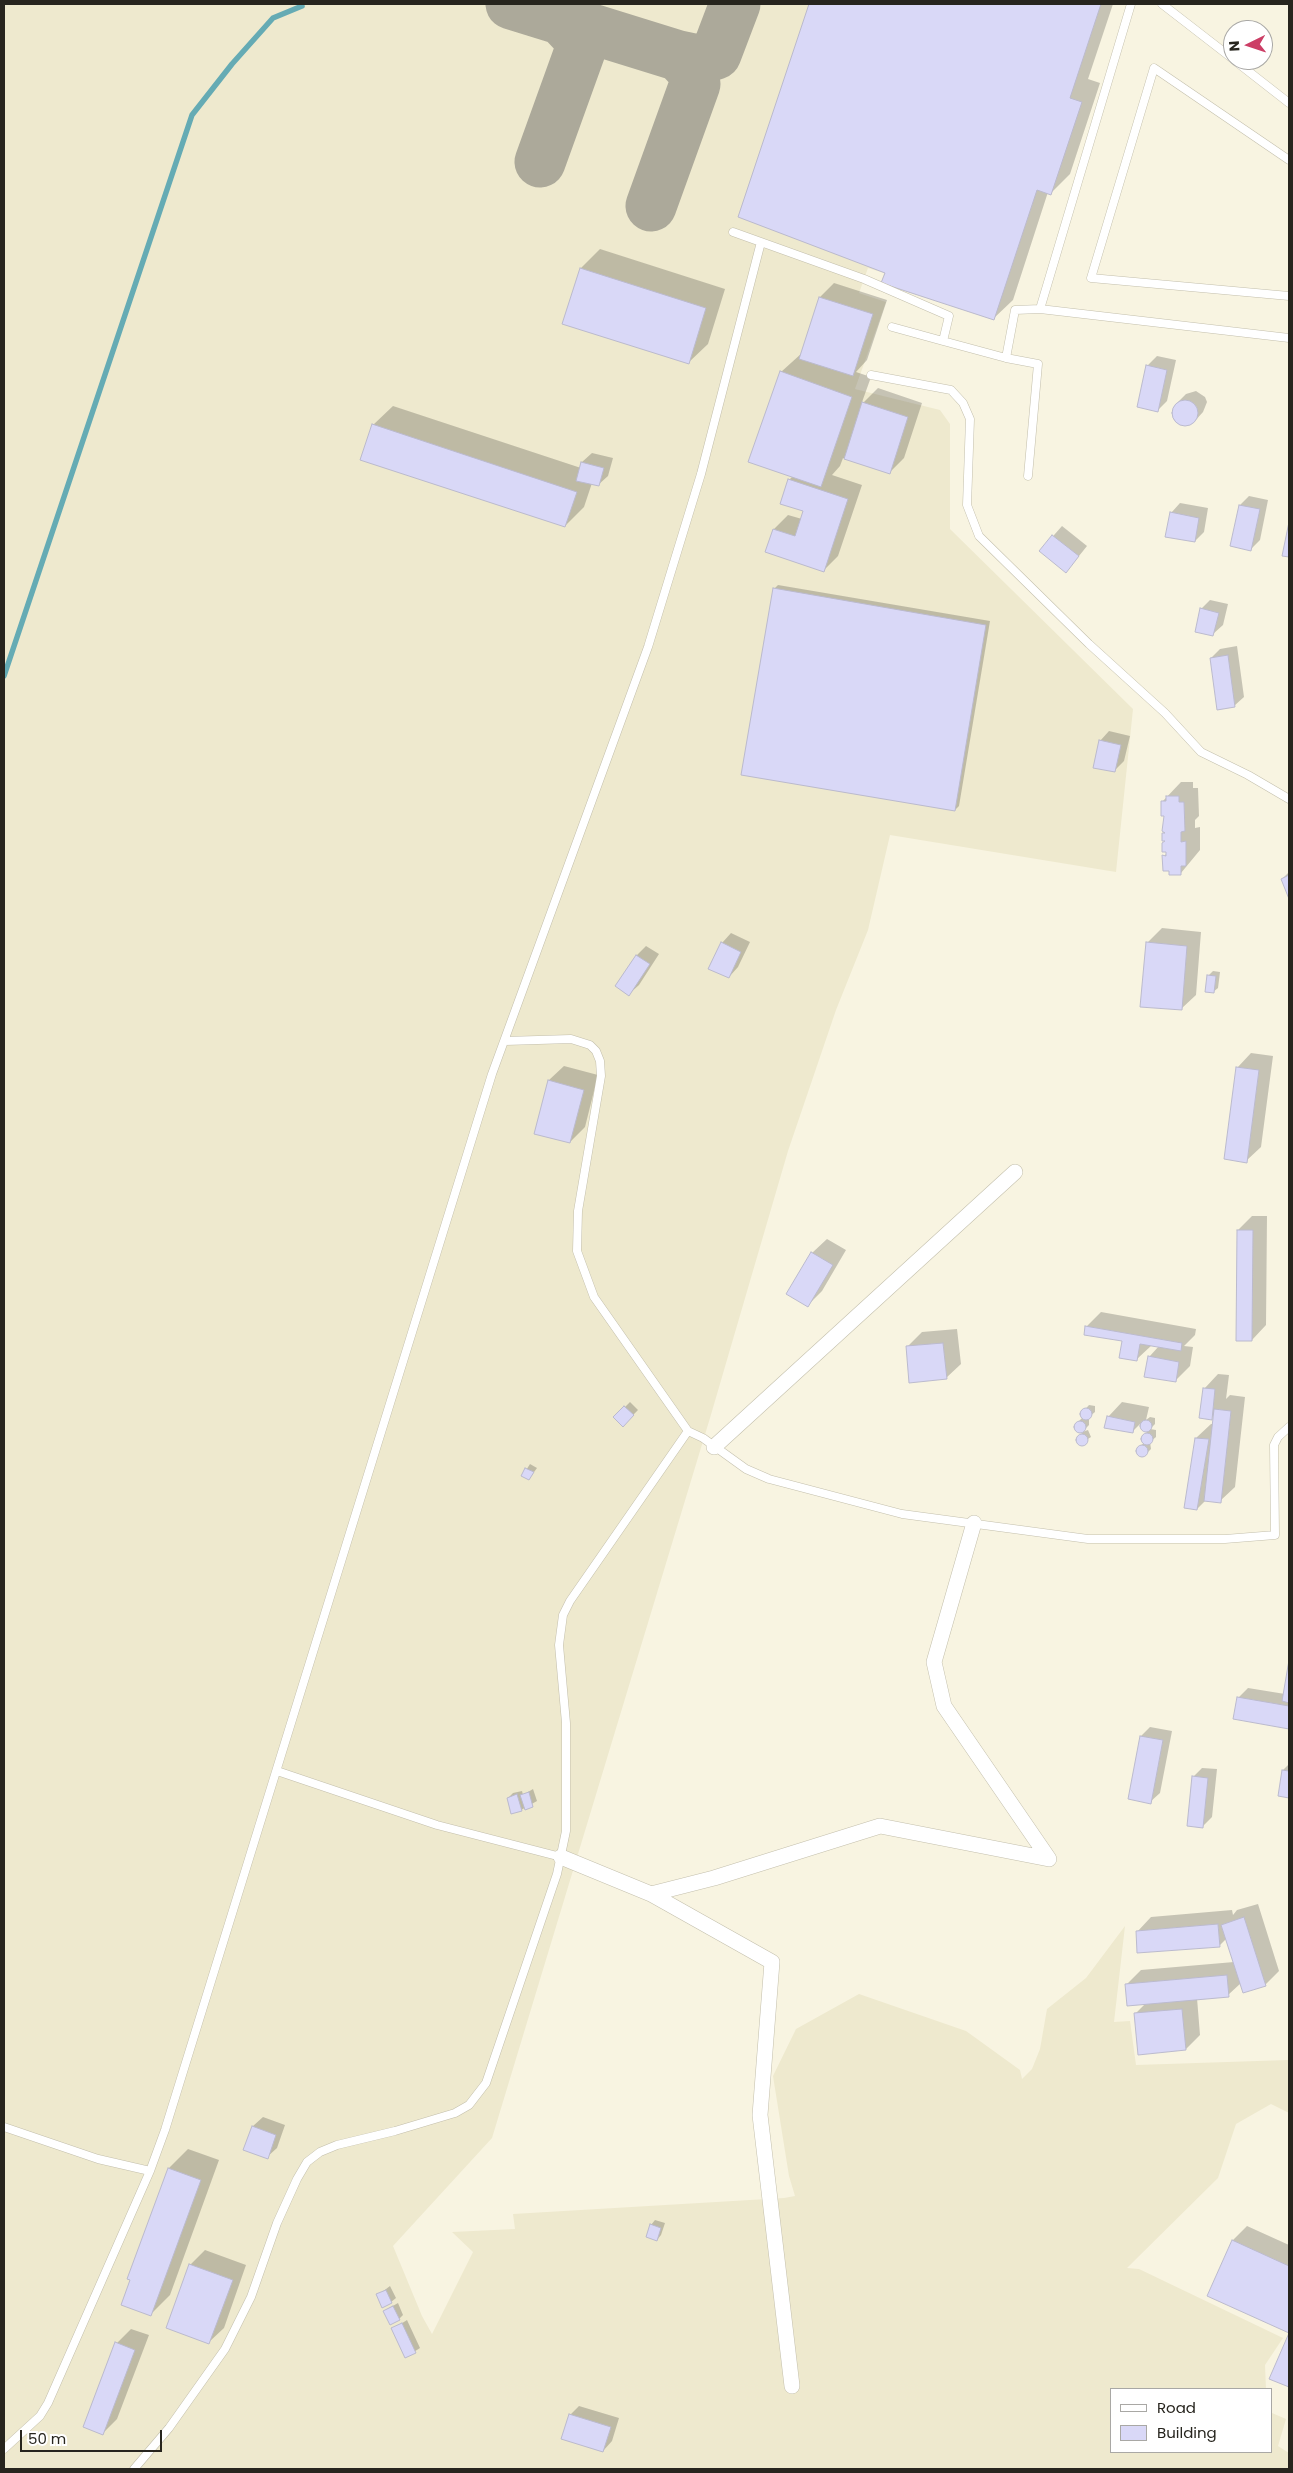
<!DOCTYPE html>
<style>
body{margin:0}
#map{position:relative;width:1293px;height:2473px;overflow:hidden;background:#f8f4e1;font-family:Poppins,sans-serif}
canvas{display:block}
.frame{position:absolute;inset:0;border:5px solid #27251e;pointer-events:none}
.legend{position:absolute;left:1110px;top:2388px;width:162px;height:65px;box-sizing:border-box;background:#fff;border:1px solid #a9a8a5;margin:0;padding:6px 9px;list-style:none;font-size:15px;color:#27251e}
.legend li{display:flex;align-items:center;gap:10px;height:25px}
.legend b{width:25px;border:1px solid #a9a8a5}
.north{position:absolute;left:1223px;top:20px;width:50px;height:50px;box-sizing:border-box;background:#fff;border:1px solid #a9a8a5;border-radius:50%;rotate:266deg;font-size:14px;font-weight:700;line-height:20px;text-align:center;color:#27251e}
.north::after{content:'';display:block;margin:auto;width:18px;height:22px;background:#cc3e66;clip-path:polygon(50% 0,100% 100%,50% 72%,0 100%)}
.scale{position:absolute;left:20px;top:2430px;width:142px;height:22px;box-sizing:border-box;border:2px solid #27251e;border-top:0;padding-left:6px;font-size:15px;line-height:18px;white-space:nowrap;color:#27251e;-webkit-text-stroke:4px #fff;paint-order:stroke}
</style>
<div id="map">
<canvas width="1293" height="2473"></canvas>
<div class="frame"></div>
<ul class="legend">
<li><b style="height:6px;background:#fff"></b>Road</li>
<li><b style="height:14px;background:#d9d8f7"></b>Building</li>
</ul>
<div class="north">N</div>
<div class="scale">50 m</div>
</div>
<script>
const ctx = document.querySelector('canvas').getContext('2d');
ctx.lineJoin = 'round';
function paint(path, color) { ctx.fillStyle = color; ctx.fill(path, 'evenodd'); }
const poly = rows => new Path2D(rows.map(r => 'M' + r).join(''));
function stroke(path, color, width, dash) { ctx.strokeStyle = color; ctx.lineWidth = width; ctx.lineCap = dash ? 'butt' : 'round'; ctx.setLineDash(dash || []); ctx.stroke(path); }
const built = poly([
 [4,4,1101,4,1070,98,1082,102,1051,195,1037,190,994,320,881,283,884,273,868,268,859,293,886,302,855,389,940,410,950,424,950,529,1133,709,1116,872,890,835,868,930,836,1010,788,1151,710,1418,492,2138,393,2246,422,2316,432,2334,473,2252,452,2232,515,2229,513,2214,784,2198,795,2196,789,2176,773,2076,796,2029,859,1994,966,2031,1020,2070,1022,2079,1032,2069,1040,2049,1047,2009,1086,1978,1125,1926,1114,2022,1130,2021,1136,2065,1288,2060,1289,2113,1271,2104,1236,2124,1218,2178,1127,2268,1139,2269,1283,2338,1265,2365,1266,2389,1112,2389,1112,2452,1272,2452,1272,2413,1286,2419,1278,2446,1289,2453,1289,2469,4,2469]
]);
const shadow = poly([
 [811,4,1113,4,1088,79,1100,83,1070,174,1051,193,1048,192,1013,300,993,319,886,273,740,217],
 [600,249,725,289,708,344,688,363,564,323,581,268],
 [834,283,887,300,867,360,856,372,871,377,861,405,878,388,922,403,904,458,889,473,843,458,840,466,832,475,862,485,838,556,824,570,774,529,788,515,802,519,805,511,789,480,793,476,781,372,802,353,820,297],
 [1157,356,1176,360,1167,401,1158,410,1147,366],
 [1196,391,1205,397,1207,402,1203,412,1194,422,1183,425,1174,420,1172,415,1176,404,1186,394],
 [393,406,581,468,582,462,592,453,613,458,608,476,598,485,592,483,584,507,565,526,373,425],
 [1249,496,1268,500,1260,540,1250,550,1231,545,1240,505],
 [1180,503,1208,508,1204,532,1195,541,1171,513],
 [1062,526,1087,546,1075,561,1040,551],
 [778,585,990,621,959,806,955,810,774,589],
 [1210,600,1228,604,1223,625,1213,634,1201,609],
 [1237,646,1244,697,1234,706,1211,658,1220,649],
 [1109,731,1130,736,1124,761,1114,771,1100,741],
 [1181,782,1193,782,1193,788,1198,788,1199,816,1195,820,1195,828,1200,827,1200,850,1181,873,1164,856,1169,851,1163,833,1165,831,1165,815,1162,802],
 [1289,872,1289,896,1282,879],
 [1162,928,1201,932,1196,995,1181,1009,1147,943],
 [731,933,750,942,738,967,729,977,722,943],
 [646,946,659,954,639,985,629,994,616,986,637,955],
 [1213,971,1220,972,1218,988,1213,992,1206,991,1209,975],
 [1251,1053,1273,1056,1261,1147,1246,1161,1237,1068],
 [564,1066,598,1075,585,1127,570,1142,549,1080],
 [1252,1216,1267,1216,1266,1325,1252,1340,1238,1230],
 [827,1239,846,1250,822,1291,808,1305,812,1253],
 [1101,1312,1196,1329,1195,1335,1184,1346,1193,1347,1190,1366,1175,1381,1149,1357,1159,1346,1152,1345,1137,1359,1123,1340,1086,1327],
 [957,1329,961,1364,946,1378,907,1347,922,1332],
 [1218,1374,1229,1375,1226,1399,1230,1395,1245,1397,1235,1487,1220,1501,1206,1500,1197,1509,1196,1438,1211,1424,1214,1424,1215,1414,1211,1418,1204,1389],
 [630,1402,638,1410,623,1425,615,1417],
 [1122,1402,1149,1407,1146,1420,1150,1417,1155,1418,1155,1424,1150,1429,1156,1430,1156,1437,1150,1442,1151,1449,1144,1456,1138,1454,1138,1448,1145,1442,1143,1436,1148,1431,1142,1429,1140,1424,1132,1432,1108,1417],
 [1089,1405,1095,1406,1095,1412,1089,1417,1089,1425,1082,1432,1088,1430,1091,1437,1080,1444,1077,1440,1078,1437,1083,1432,1076,1430,1076,1424,1083,1417,1081,1414],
 [530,1464,537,1468,529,1479,523,1475],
 [1289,1668,1289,1728,1235,1718,1238,1698,1248,1688,1285,1694],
 [1150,1727,1172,1731,1160,1793,1150,1802,1141,1736],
 [1289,1764,1289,1797,1279,1795,1283,1770],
 [1202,1768,1217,1769,1212,1817,1203,1826,1193,1777],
 [533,1789,537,1801,521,1810,508,1798,513,1793,522,1791,523,1795],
 [1258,1904,1279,1971,1265,1985,1241,1983,1228,1995,1197,1998,1200,2035,1186,2049,1135,2014,1146,2003,1126,1985,1141,1970,1234,1962,1227,1938,1220,1945,1137,1932,1151,1917,1232,1910,1233,1915,1237,1910],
 [263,2117,285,2125,277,2148,267,2157,253,2126],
 [188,2149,219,2160,170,2295,150,2315,132,2279,129,2278,169,2168],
 [655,2220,665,2223,661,2235,657,2240,651,2225],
 [1247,2226,1289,2245,1289,2331,1209,2295,1233,2240],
 [205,2250,246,2265,224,2328,209,2342,190,2265],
 [390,2286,396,2298,391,2302,378,2295],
 [398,2303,403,2315,399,2319,384,2311],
 [407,2320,420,2348,406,2357,393,2329],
 [131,2329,149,2335,117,2419,103,2433,117,2343],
 [579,2406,619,2418,612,2441,603,2451,570,2415]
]);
const stream = poly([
 [4,676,192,115,232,64,273,18,302,6]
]);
const taxiway = poly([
 [511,4,679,56],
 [540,162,580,51,578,37,562,20],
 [651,206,695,84,692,70,679,56,698,60,716,54,735,4]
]);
const building = poly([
 [809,4,1101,4,1070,98,1082,102,1051,195,1037,190,994,320,881,283,885,273,738,217,809,4],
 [580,268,706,308,689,364,562,324,580,268],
 [819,297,873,314,853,376,799,359,819,297],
 [1146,365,1167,370,1158,412,1137,407,1146,365],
 [780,371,852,397,821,487,748,462,780,371],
 '1172 413a13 13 0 1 1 26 0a13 13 0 1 1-26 0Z',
 [862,402,908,417,890,474,844,459,862,402],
 [372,424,577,492,565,527,360,460,372,424],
 [581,462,604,468,599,486,576,481,581,462],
 [788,479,848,499,824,572,765,552,773,529,795,536,803,511,780,504,788,479],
 [1239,505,1260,509,1251,551,1230,546,1239,505],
 [1170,512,1199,518,1195,542,1165,537,1170,512],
 [1289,522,1289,557,1282,556,1289,522],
 [1052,535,1079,556,1066,573,1039,551,1052,535],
 [773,588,986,625,955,811,741,775,773,588],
 [1200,608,1219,613,1213,636,1195,632,1200,608],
 [1228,655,1235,707,1217,710,1210,658,1228,655],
 [1099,740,1121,745,1115,772,1093,768,1099,740],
 [1166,796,1179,796,1179,802,1184,802,1185,831,1181,832,1181,842,1186,841,1186,866,1181,866,1181,875,1169,875,1169,871,1163,871,1162,855,1166,856,1166,852,1162,852,1162,843,1165,841,1162,841,1162,833,1165,833,1162,831,1164,816,1161,816,1161,801,1166,801,1166,796],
 [1289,875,1289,899,1281,879,1289,875],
 [721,942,741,952,729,978,708,969,721,942],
 [1146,942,1187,946,1182,1010,1140,1007,1146,942],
 [636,955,650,964,629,996,615,986,636,955],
 [1207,975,1216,976,1214,993,1205,992,1207,975],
 [1236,1067,1259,1070,1247,1163,1224,1159,1236,1067],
 [548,1080,584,1090,570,1143,534,1134,548,1080],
 [1237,1230,1253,1230,1252,1341,1236,1341,1237,1230],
 [811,1252,833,1265,808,1307,786,1294,811,1252],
 [1085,1326,1182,1343,1181,1351,1140,1344,1137,1361,1119,1358,1122,1341,1084,1335,1085,1326],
 [943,1343,947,1379,909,1383,906,1346,943,1343],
 [1148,1356,1179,1362,1176,1382,1144,1377,1148,1356],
 [1203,1388,1215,1389,1212,1420,1199,1418,1203,1388],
 [624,1406,634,1415,623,1427,613,1417,624,1406],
 '1080 1414a6 6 0 1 1 12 0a6 6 0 1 1-12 0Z',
 [1214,1409,1231,1411,1221,1503,1204,1501,1214,1409],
 [1107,1416,1135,1422,1133,1433,1104,1428,1107,1416],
 '1140 1426a6 6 0 1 1 12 0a6 6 0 1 1-12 0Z',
 '1074 1427a6 6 0 1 1 12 0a6 6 0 1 1-12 0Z',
 '1141 1439a6 6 0 1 1 12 0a6 6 0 1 1-12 0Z',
 '1076 1440a6 6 0 1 1 12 0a6 6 0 1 1-12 0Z',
 [1195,1438,1209,1439,1197,1510,1184,1508,1195,1438],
 '1136 1451a6 6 0 1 1 12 0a6 6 0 1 1-12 0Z',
 [525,1468,534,1472,529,1480,521,1476,525,1468],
 [1289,1660,1289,1703,1282,1701,1289,1660],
 [1237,1697,1289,1706,1289,1729,1233,1719,1237,1697],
 [1140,1736,1163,1740,1151,1804,1128,1799,1140,1736],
 [1282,1770,1289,1771,1289,1798,1278,1796,1282,1770],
 [1192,1776,1208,1778,1203,1828,1187,1826,1192,1776],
 [529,1792,533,1807,525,1810,520,1795,529,1792],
 [517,1794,522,1811,511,1814,507,1798,517,1794],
 [1244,1917,1266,1986,1243,1993,1221,1925,1244,1917],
 [1218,1924,1220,1947,1137,1953,1136,1931,1218,1924],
 [1227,1975,1229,1997,1127,2006,1125,1984,1227,1975],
 [1182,2009,1186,2050,1138,2055,1134,2013,1182,2009],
 [252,2126,276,2135,268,2159,243,2150,252,2126],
 [168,2168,201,2180,151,2316,121,2305,130,2280,127,2279,168,2168],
 [650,2224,661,2228,657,2241,646,2237,650,2224],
 [1232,2240,1289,2266,1289,2333,1207,2296,1232,2240],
 [189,2264,233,2280,209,2344,166,2328,189,2264],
 [386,2290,392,2303,382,2308,376,2294,386,2290],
 [393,2306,400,2320,390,2325,383,2311,393,2306],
 [402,2323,416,2353,405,2358,391,2328,402,2323],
 [1289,2333,1289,2387,1269,2379,1289,2333],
 [115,2342,135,2350,103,2435,83,2427,115,2342],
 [569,2414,611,2427,603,2452,561,2439,569,2414]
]);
const lane = poly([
 [1131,4,1040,309,1289,338],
 [1162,4,1233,59],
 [1234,60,1289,103],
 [1289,160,1154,68,1091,278,1289,296],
 [733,232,864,279,949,316,943,341,1006,358,1015,310,1040,309],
 [892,327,943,341],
 [1006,358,1038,364,1028,476],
 [871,375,951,390,963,403,970,419,967,505,979,536,1089,644,1165,713,1201,752,1248,775,1289,799],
 [688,1431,703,1438,746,1469,769,1479,902,1514,1088,1539,1225,1539,1275,1535,1274,1445,1278,1437,1289,1427],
 [277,1771,437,1825,561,1857],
 [4,2127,98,2159,150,2171,165,2130,492,1074,648,647,701,474,761,242],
 [4,2449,40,2416,48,2403,150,2171],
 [134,2469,169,2428,225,2349,251,2297,277,2223,297,2179,307,2162,320,2152,337,2145,395,2131,455,2113,469,2105,486,2083,557,1874,566,1831,566,1723,559,1645,563,1615,570,1601,688,1431,594,1297,577,1251,578,1211,601,1076,600,1061,596,1051,590,1045,571,1039,505,1041]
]);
const street = poly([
 [714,1447,1015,1172],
 [561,1857,651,1894,714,1878,880,1826,1049,1859,944,1706,934,1662,974,1523],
 [651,1894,772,1962,760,2115,792,2386]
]);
paint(built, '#eee9ce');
paint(shadow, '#0003');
stroke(stream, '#65abb4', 5.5);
stroke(taxiway, '#aca99a', 51);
paint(building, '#d9d8f7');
stroke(building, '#bbbacd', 1);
stroke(lane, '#c3bfac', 9);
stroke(street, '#c3bfac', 16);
stroke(lane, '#fff', 8);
stroke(street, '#fff', 15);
</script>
